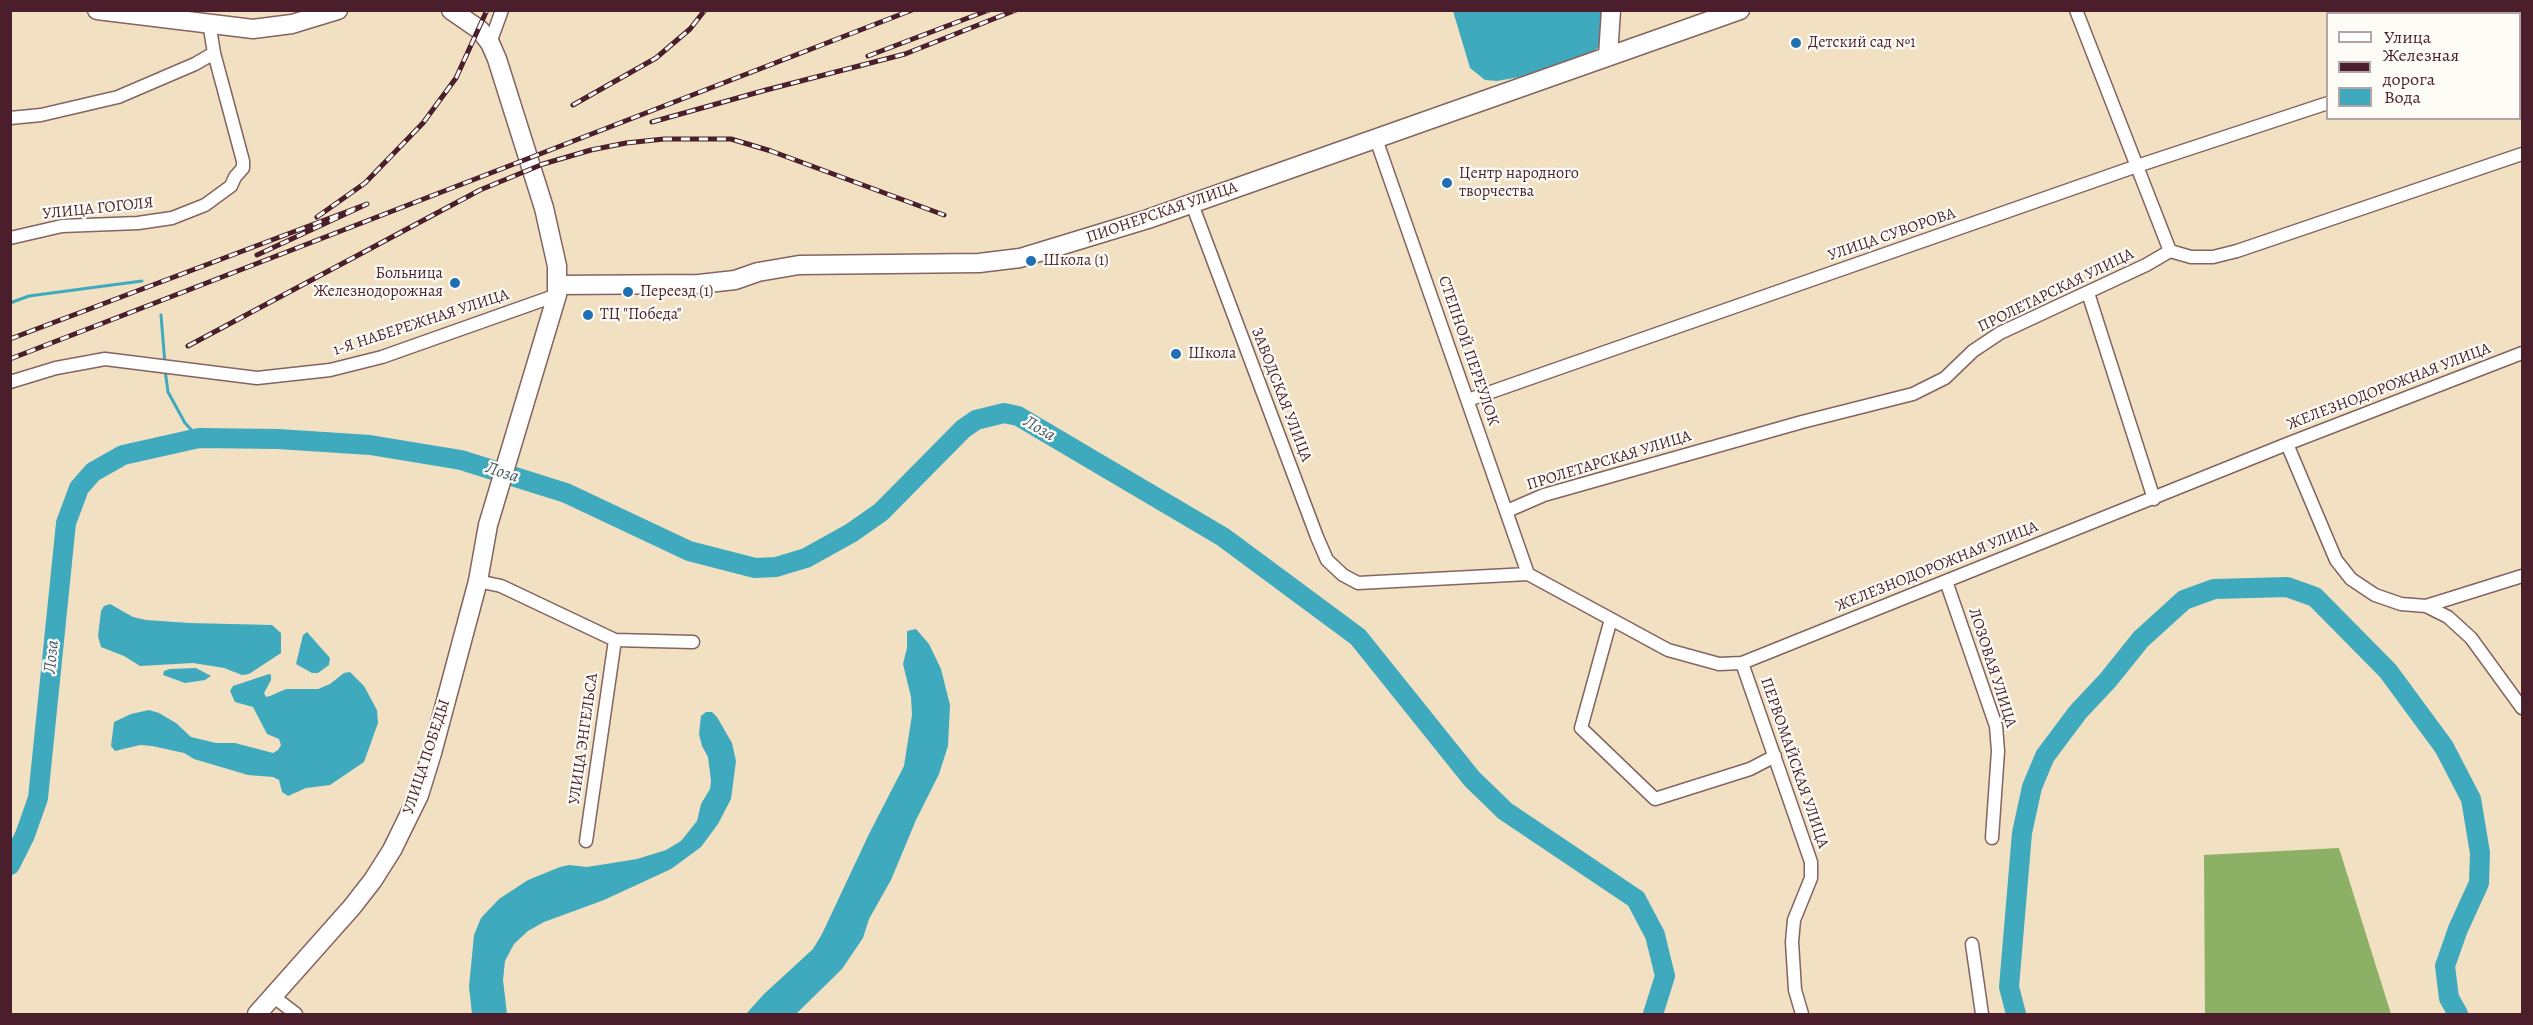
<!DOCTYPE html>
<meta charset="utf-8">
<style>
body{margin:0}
#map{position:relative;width:2533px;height:1025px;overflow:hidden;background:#f1e1c2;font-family:Alegreya,serif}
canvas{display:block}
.frame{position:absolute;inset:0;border:12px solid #4a1f2b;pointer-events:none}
.legend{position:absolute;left:2326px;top:12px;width:195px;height:108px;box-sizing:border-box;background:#fdfcf7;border:2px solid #b5a4a5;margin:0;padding:8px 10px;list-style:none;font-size:18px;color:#4a1f2b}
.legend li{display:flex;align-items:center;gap:12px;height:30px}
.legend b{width:30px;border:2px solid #b5a4a5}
</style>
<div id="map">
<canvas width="2533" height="1025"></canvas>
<div class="frame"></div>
<ul class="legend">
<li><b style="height:8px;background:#fff"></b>Улица</li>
<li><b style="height:8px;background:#4a1f2b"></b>Железная дорога</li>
<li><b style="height:16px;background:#3fa9be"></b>Вода</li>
</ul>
</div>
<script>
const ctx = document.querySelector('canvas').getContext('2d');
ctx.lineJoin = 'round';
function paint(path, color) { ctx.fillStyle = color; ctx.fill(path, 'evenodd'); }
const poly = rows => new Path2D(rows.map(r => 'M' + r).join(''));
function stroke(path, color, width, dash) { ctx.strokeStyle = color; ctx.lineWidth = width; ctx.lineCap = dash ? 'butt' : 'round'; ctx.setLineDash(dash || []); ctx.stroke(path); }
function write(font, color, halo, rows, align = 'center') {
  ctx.font = font + ' Alegreya,serif'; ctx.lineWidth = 4.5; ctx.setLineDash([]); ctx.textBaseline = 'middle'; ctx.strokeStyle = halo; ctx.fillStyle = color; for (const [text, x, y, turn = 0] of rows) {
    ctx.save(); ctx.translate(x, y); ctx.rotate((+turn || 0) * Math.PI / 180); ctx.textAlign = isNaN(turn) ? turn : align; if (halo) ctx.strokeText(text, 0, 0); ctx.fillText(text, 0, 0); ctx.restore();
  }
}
const forest = poly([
 [2339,848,2391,1014,2205,1014,2204,855]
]);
const water = poly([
 [1453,11,1604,11,1601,40,1599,47,1594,51,1564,62,1547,72,1497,81,1485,80,1470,68],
 [110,604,133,617,146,620,190,623,272,625,281,633,281,653,249,674,242,675,224,668,193,663,140,666,124,656,101,647,98,636,101,611,104,606],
 [916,629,929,644,941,669,950,705,948,746,939,774,916,820,891,880,869,919,863,938,842,969,796,1014,746,1014,764,994,813,949,822,934,869,834,904,766,912,715,911,697,903,664,907,648,907,631],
 [307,632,330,658,329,665,318,673,312,673,296,664,303,635],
 [196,668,211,676,205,680,185,683,163,675,164,671,170,669],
 [350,672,364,686,377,710,378,723,364,762,330,785,306,788,288,796,282,792,279,780,273,777,248,775,194,759,184,753,152,746,140,745,115,751,111,746,114,722,131,714,149,710,159,713,176,723,191,737,216,743,235,743,273,753,278,750,281,745,279,739,267,734,253,707,235,702,230,691,233,686,269,674,271,675,271,680,264,693,266,697,270,696,286,689,318,689,330,684,344,673],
 [706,712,712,712,717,717,732,743,736,761,731,799,718,824,701,847,671,869,604,900,544,922,528,931,514,944,505,961,503,980,507,1014,472,1014,469,987,474,935,481,918,499,899,528,880,560,867,569,865,587,867,637,859,666,850,681,841,697,821,701,804,710,789,711,781,708,757,702,746,699,734,701,716]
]);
const stream = poly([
 [10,303,29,296,142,281],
 [161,315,165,364],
 [165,370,168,392,185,423,199,438]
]);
const river = poly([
 [10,865,25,835,38,798,66,523,79,488,93,472,123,455,199,438,278,439,370,445,461,460,566,493,689,551,755,568,776,567,806,558,851,533,881,512,963,429,976,420,1004,413,1018,416,1223,537,1358,637,1472,779,1505,811,1636,899,1655,935,1665,976,1653,1014],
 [2016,1014,2009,987,2022,833,2032,787,2045,756,2078,712,2108,680,2141,639,2184,600,2214,589,2287,587,2315,597,2388,671,2444,747,2471,799,2480,853,2479,883,2458,929,2445,966,2449,998,2458,1014]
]);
const street = poly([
 [2076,10,2170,251],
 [2520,38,2522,37],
 [490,43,502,10],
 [10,118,41,115,118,97,195,64,214,53],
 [1376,139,1528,574],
 [1192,204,1317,537,1327,560,1343,575,1358,583,1528,574,1668,650,1719,664,1742,663,2287,444,2522,353],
 [10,238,62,226,138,223,172,218,205,205,231,186,235,177,243,168,243,161,214,53,209,22],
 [2088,293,2154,499],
 [10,382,56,368,105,359,257,378,330,370,382,357,557,295],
 [1468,400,2137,166,2328,103],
 [2287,444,2336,560,2351,579,2375,595,2401,604,2426,606,2448,617,2471,638,2522,708],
 [1507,511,1544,495,1802,422,1913,394,1945,378,1973,351,2000,333,2146,265,2170,251,2191,257,2213,257,2237,251,2522,154],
 [478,581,501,586,615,640,693,642],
 [1946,581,1996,726,1998,751,1992,838],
 [2426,606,2522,576],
 [1611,619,1581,728,1655,799,1750,769,1775,756],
 [1742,663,1811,862,1811,878,1794,920,1792,942,1795,990,1802,1014],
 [586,841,615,640],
 [1972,944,1982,1014],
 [274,997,296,1014]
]);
const secondary = poly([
 [97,10,253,29,292,24,338,10],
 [1608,56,1611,10],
 [558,285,699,284,735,280,758,272,799,265,979,263,1020,258,1148,219,1740,10],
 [257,1014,352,907,373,880,392,850,419,795,432,753,478,581,488,525,557,295,557,266,544,208,497,59,490,43,480,30,451,10]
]);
const rail = poly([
 [868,56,989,10],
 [573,105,656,58,690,29,705,10],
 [652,122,766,90,905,54,1016,10],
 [317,217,365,183,423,123,456,78,487,10],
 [10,339,367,204,257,255],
 [188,346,480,190,543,164,591,150,626,143,664,139,731,139,771,151,944,215],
 [10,359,912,10]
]);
const markers = [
 [1796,43,6,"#1f6fb2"],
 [1447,183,6,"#1f6fb2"],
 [1031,261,6,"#1f6fb2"],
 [455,283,6,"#1f6fb2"],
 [628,292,6,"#1f6fb2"],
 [588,315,6,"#1f6fb2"],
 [1176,354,6,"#1f6fb2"]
];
const poiNames = [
 ["Детский сад №1",1808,43],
 ["Центр народного",1459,174],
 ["творчества",1459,192],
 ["Школа (1)",1043,261],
 ["Больница",443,274,"right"],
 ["Железнодорожная",443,292,"right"],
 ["Переезд (1)",640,292],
 ["ТЦ \"Победа\"",600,315],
 ["Школа",1188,354]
];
const streetNames = [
 ["УЛИЦА ГОГОЛЯ",98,209,-6],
 ["ПИОНЕРСКАЯ УЛИЦА",1162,213,-19],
 ["УЛИЦА СУВОРОВА",1892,235,-19],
 ["ПРОЛЕТАРСКАЯ УЛИЦА",2056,291,-26],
 ["1-Я НАБЕРЕЖНАЯ УЛИЦА",421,323,-18],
 ["СТЕПНОЙ ПЕРЕУЛОК",1468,351,71],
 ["ЖЕЛЕЗНОДОРОЖНАЯ УЛИЦА",2389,387,-21],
 ["ЗАВОДСКАЯ УЛИЦА",1281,395,69],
 ["ПРОЛЕТАРСКАЯ УЛИЦА",1609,461,-17],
 ["ЖЕЛЕЗНОДОРОЖНАЯ УЛИЦА",1937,567,-22],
 ["ЛОЗОВАЯ УЛИЦА",1992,668,72],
 ["УЛИЦА ЭНГЕЛЬСА",584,739,-82],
 ["УЛИЦА ПОБЕДЫ",427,757,-72],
 ["ПЕРВОМАЙСКАЯ УЛИЦА",1794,763,71]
];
const waterNames = [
 ["Лоза",1039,429,30],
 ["Лоза",502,473,18],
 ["Лоза",52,657,-84]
];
paint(forest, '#8cb065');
paint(water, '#3fa9be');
stroke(stream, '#3fa9be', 3);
stroke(river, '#3fa9be', 20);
stroke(street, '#846360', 15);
stroke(secondary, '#846360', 21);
stroke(street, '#fff', 12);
stroke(secondary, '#fff', 18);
stroke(rail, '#4a1f2b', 5);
stroke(rail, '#fdfcf7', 3, [9]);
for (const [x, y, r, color] of markers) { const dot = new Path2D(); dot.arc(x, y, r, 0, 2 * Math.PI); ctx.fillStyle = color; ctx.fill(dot); stroke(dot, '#fdfcf7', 2); }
write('16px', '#4a1f2b', '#fdfcf7', poiNames, 'left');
write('16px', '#4a1f2b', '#fdfcf7', streetNames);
write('italic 18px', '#455d6d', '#fdfcf7', waterNames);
</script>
